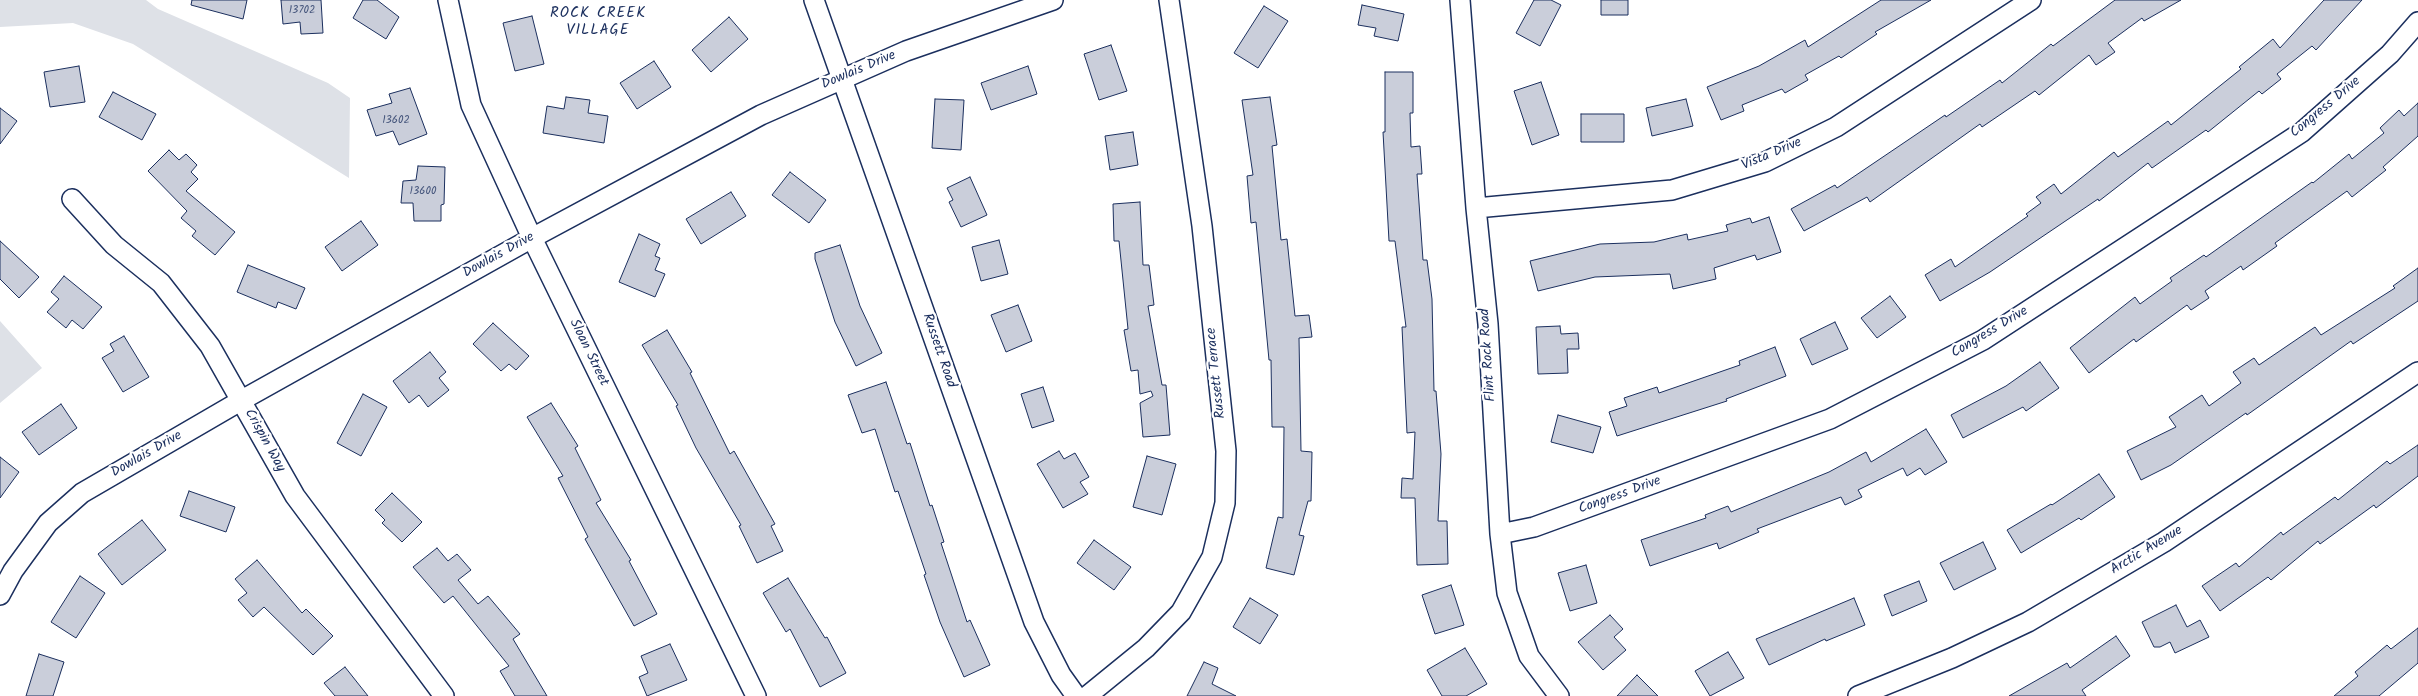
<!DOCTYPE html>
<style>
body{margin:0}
canvas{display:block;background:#fff}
</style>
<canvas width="2418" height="696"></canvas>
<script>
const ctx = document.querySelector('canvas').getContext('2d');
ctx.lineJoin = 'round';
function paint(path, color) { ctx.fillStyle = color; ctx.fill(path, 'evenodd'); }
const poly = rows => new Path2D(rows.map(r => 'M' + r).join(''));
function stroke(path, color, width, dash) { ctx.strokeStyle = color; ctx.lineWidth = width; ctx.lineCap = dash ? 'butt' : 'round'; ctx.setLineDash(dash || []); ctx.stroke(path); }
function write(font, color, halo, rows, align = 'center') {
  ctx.font = font + ' Kalam,sans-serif'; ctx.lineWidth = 4.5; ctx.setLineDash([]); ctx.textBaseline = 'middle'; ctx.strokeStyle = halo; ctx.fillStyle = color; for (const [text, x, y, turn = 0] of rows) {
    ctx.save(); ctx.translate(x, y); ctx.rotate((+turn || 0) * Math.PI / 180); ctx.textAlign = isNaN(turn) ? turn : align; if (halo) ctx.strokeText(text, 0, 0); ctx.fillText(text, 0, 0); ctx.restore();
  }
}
const green = poly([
 [0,0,146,0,158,9,328,83,350,98,349,178,133,44,73,23,0,27],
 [0,321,42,368,0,403]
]);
const building = poly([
 [192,0,247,0,243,19,191,5,192,0],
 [281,0,321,0,323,33,301,34,300,22,283,24,281,0],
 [363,0,377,0,399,17,386,39,353,18,363,0],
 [1534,0,1551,0,1561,5,1540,46,1516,33,1534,0],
 [1601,0,1628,0,1628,15,1601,15,1601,0],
 [1881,0,1931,0,1875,32,1877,34,1841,58,1839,56,1805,75,1808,80,1785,93,1782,89,1742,105,1744,111,1721,120,1707,87,1759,66,1805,40,1808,47,1881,0],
 [2115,0,2181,0,2144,21,2142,18,2108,43,2115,52,2096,65,2089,55,2039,95,2035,91,1982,127,1980,124,1870,202,1867,197,1804,231,1791,209,1835,185,1837,188,1945,115,1946,117,2000,80,2002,83,2051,44,2053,46,2115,0],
 [2324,0,2362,0,2316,50,2312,46,2277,74,2281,79,2262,94,2259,91,2208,132,2206,130,2152,168,2148,163,2099,201,2098,199,1990,272,1940,301,1925,275,1951,259,1955,267,2028,216,2026,214,2041,203,2036,197,2054,184,2061,194,2114,152,2118,157,2168,121,2171,125,2241,69,2239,67,2273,39,2280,48,2324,0],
 [1362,5,1404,14,1398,41,1374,36,1376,28,1358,25,1362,5],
 [1264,6,1288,21,1258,68,1234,53,1264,6],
 [532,16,544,64,515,71,503,23,532,16],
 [729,17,748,39,711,72,692,50,729,17],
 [1111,45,1127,91,1099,100,1084,54,1111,45],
 [654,61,671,87,637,109,620,83,654,61],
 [79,66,85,102,50,107,44,72,79,66],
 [1028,66,1037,94,991,110,981,83,1028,66],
 [1385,72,1413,72,1413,113,1410,113,1411,147,1420,146,1422,174,1417,174,1423,260,1427,260,1432,299,1434,391,1436,391,1441,454,1438,521,1447,521,1448,564,1417,565,1415,498,1401,498,1402,478,1413,479,1415,432,1407,433,1402,327,1406,327,1395,241,1389,241,1383,132,1385,132,1385,72],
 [1541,82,1559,135,1532,145,1514,91,1541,82],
 [410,88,427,134,399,145,393,131,376,136,367,110,392,103,389,94,410,88],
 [113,92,156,114,142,140,99,117,113,92],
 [566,97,590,100,588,113,608,116,604,143,543,133,547,106,564,109,566,97],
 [1270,97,1277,145,1272,146,1281,240,1287,239,1295,316,1309,315,1312,337,1299,338,1301,451,1312,452,1311,501,1308,501,1299,535,1304,536,1294,575,1266,568,1278,517,1283,518,1284,427,1272,427,1271,360,1269,360,1256,222,1251,223,1247,176,1253,175,1242,100,1270,97],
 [935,99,964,100,961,150,932,148,935,99],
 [1686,99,1693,126,1652,136,1646,108,1686,99],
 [2418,103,2418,136,2383,167,2386,170,2352,197,2347,191,2275,243,2277,246,2243,270,2241,266,2205,291,2209,298,2191,310,2187,305,2136,342,2134,339,2089,373,2070,348,2135,297,2140,304,2172,281,2170,278,2204,255,2206,257,2312,182,2313,183,2349,154,2352,159,2384,133,2380,128,2399,110,2404,116,2418,103],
 [0,108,17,121,0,144,0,108],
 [1581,114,1624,114,1624,142,1581,142,1581,114],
 [1133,132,1138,165,1110,170,1105,136,1133,132],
 [169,150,179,160,186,154,197,165,191,172,198,179,186,191,235,232,215,255,192,236,196,231,181,218,187,211,148,171,169,150],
 [418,166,445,167,444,204,441,205,441,221,414,221,413,203,401,203,403,181,416,180,418,166],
 [790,172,826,200,809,223,772,195,790,172],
 [970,177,987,215,961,227,949,202,953,200,947,188,970,177],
 [731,192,746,216,701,244,686,219,731,192],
 [1140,202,1143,265,1149,265,1154,305,1148,306,1162,385,1166,385,1170,435,1143,437,1140,403,1153,396,1151,391,1140,394,1138,370,1131,371,1124,330,1128,329,1119,241,1114,241,1113,204,1140,202],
 [1769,217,1781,252,1757,260,1755,255,1714,268,1716,279,1673,289,1670,274,1595,277,1538,291,1530,261,1600,244,1654,242,1687,234,1688,240,1728,231,1726,225,1750,218,1752,223,1769,217],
 [361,221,378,245,342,271,325,247,361,221],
 [639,234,660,244,655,256,660,258,655,270,665,274,655,297,619,282,639,234],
 [999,240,1008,274,981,281,972,247,999,240],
 [0,241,39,277,19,298,0,279,0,241],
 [840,245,860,306,882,353,856,366,835,322,815,259,815,253,840,245],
 [248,265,305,288,296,309,278,302,276,308,237,292,248,265],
 [2418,268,2418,301,2353,344,2351,341,2247,415,2246,413,2171,465,2141,480,2127,451,2176,427,2169,417,2202,395,2209,406,2241,383,2233,372,2254,358,2259,365,2315,327,2321,335,2395,288,2393,286,2418,268],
 [64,276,102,307,83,329,72,320,66,328,47,312,59,299,51,292,64,276],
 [1890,296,1906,317,1877,338,1861,318,1890,296],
 [1018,305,1032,341,1006,352,991,315,1018,305],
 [1835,322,1848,349,1812,365,1800,339,1835,322],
 [493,323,529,356,516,370,509,364,501,371,473,344,493,323],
 [1560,326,1561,334,1578,333,1579,349,1567,349,1568,373,1538,374,1536,327,1560,326],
 [667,330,692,372,690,373,730,454,734,451,775,524,771,526,783,551,757,563,739,526,741,525,696,448,676,406,678,405,642,345,667,330],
 [124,336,149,377,123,392,102,358,114,351,110,344,124,336],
 [1775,347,1786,376,1726,399,1727,401,1617,436,1609,412,1627,406,1624,398,1657,387,1659,393,1740,365,1739,361,1775,347],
 [430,352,446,372,439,378,449,390,428,407,419,395,409,403,393,381,430,352],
 [2040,362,2059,388,2026,411,2023,407,1963,438,1951,415,2006,386,2040,362],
 [886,382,907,444,910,443,930,506,932,505,944,542,941,543,967,622,970,620,990,665,964,677,940,622,924,575,926,574,898,491,895,492,875,429,862,433,848,395,886,382],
 [1043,387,1054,421,1032,428,1021,394,1043,387],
 [363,394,387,407,361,456,337,443,363,394],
 [551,403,578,446,575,448,601,500,596,503,631,560,629,561,657,614,634,626,585,539,588,537,558,478,563,476,527,417,551,403],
 [61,404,77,428,39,455,22,432,61,404],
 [1558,415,1601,427,1593,453,1551,442,1558,415],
 [1926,429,1947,462,1925,475,1920,468,1907,476,1903,468,1858,490,1862,497,1845,505,1841,497,1757,529,1759,532,1719,549,1717,543,1650,566,1641,540,1706,518,1705,515,1728,506,1731,512,1829,472,1866,452,1871,462,1926,429],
 [2418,445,2418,476,2376,508,2374,505,2320,544,2318,541,2271,580,2268,577,2220,611,2202,586,2236,563,2239,567,2281,532,2283,535,2335,497,2338,500,2387,461,2390,464,2418,445],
 [1059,451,1064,459,1075,453,1089,477,1080,482,1088,494,1063,508,1037,464,1059,451],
 [1147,456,1176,464,1162,515,1133,507,1147,456],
 [0,457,19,472,0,498,0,457],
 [2099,474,2115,497,2081,520,2079,518,2021,553,2007,530,2051,504,2052,505,2099,474],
 [189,491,235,507,226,532,180,516,189,491],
 [392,493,422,522,402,542,382,523,385,520,375,510,392,493],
 [142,520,166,550,122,585,98,554,142,520],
 [1094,540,1131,567,1114,590,1077,563,1094,540],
 [1983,542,1996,569,1954,590,1940,563,1983,542],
 [437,548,448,561,457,554,471,570,458,580,478,604,488,596,520,634,513,639,547,696,515,696,500,671,509,666,453,596,444,603,413,567,437,548],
 [257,560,302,613,306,609,333,636,313,655,264,607,253,617,238,600,247,593,235,579,257,560],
 [1586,565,1597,603,1570,611,1558,573,1586,565],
 [80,576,105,593,76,638,51,622,80,576],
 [788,578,825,638,827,637,846,673,820,687,790,629,786,632,763,593,788,578],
 [1919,581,1927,601,1892,616,1884,595,1919,581],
 [1451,585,1464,625,1435,634,1422,595,1451,585],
 [1250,598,1278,615,1260,644,1233,627,1250,598],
 [1854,598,1865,625,1826,641,1825,639,1769,665,1756,639,1854,598],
 [2176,605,2187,627,2200,620,2209,637,2175,653,2170,642,2160,647,2154,647,2142,622,2176,605],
 [1610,615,1623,629,1614,637,1626,650,1603,670,1578,642,1610,615],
 [2418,628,2418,663,2379,696,2334,696,2358,676,2355,672,2387,645,2391,649,2418,628],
 [2116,636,2130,656,2082,690,2086,696,2009,696,2067,663,2070,668,2116,636],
 [670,644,687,680,647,696,639,677,648,673,641,656,670,644],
 [1465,648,1487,684,1466,696,1442,696,1427,670,1465,648],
 [1728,652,1744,678,1710,696,1695,671,1728,652],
 [39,654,64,662,53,696,26,696,39,654],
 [1204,662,1218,668,1212,684,1236,696,1187,696,1204,662],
 [345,667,368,696,335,696,324,683,345,667],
 [1637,675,1658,696,1617,696,1637,675]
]);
const minor = poly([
 [448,0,471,105,532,238,756,696],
 [814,0,1034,622,1061,675,1076,696],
 [1460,0,1476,208,1488,324,1500,534,1507,593,1529,656,1559,696],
 [72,199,114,245,161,283,210,346,295,496,444,696],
 [1476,208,1672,190,1765,162,1836,127,2031,0],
 [1500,534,1534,527,1830,419,1983,340,2302,132,2390,54,2418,22],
 [0,595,13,571,48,523,82,493,242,400,532,238,761,115,906,51,1053,0],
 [1087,696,1146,648,1181,612,1212,557,1225,503,1226,451,1202,226,1169,0],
 [1858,696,1952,658,2028,622,2164,542,2418,372]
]);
const numberNames = [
 ["13702",302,11],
 ["13602",396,121],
 ["13600",423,192]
];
const streetNames = [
 ["Dowlais Drive",859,71,-23],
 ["Congress Drive",2326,108,-40],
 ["Vista Drive",1772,155,-23],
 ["Dowlais Drive",499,256,-29],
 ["Congress Drive",1990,333,-31],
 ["Russett Road",938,351,71],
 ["Sloan Street",588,353,64],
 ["Flint Rock Road",1489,355,-94],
 ["Russett Terrace",1217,373,-96],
 ["Crispin Way",264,441,61],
 ["Dowlais Drive",147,455,-30],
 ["Congress Drive",1620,496,-20],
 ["Arctic Avenue",2147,551,-31]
];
const neighbourhoodNames = [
 ["ROCK CREEK",598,14],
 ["VILLAGE",598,31]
];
paint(green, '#dee1e7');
paint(building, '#caceda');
stroke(building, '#1b2f5e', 1);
stroke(minor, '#1b2f5e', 22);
stroke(minor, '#fff', 19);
write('11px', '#47577d', null, numberNames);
write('14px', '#1b2f5e', '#fff', streetNames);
ctx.letterSpacing = '1px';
write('15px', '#1b2f5e', '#fff', neighbourhoodNames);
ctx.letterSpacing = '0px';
</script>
